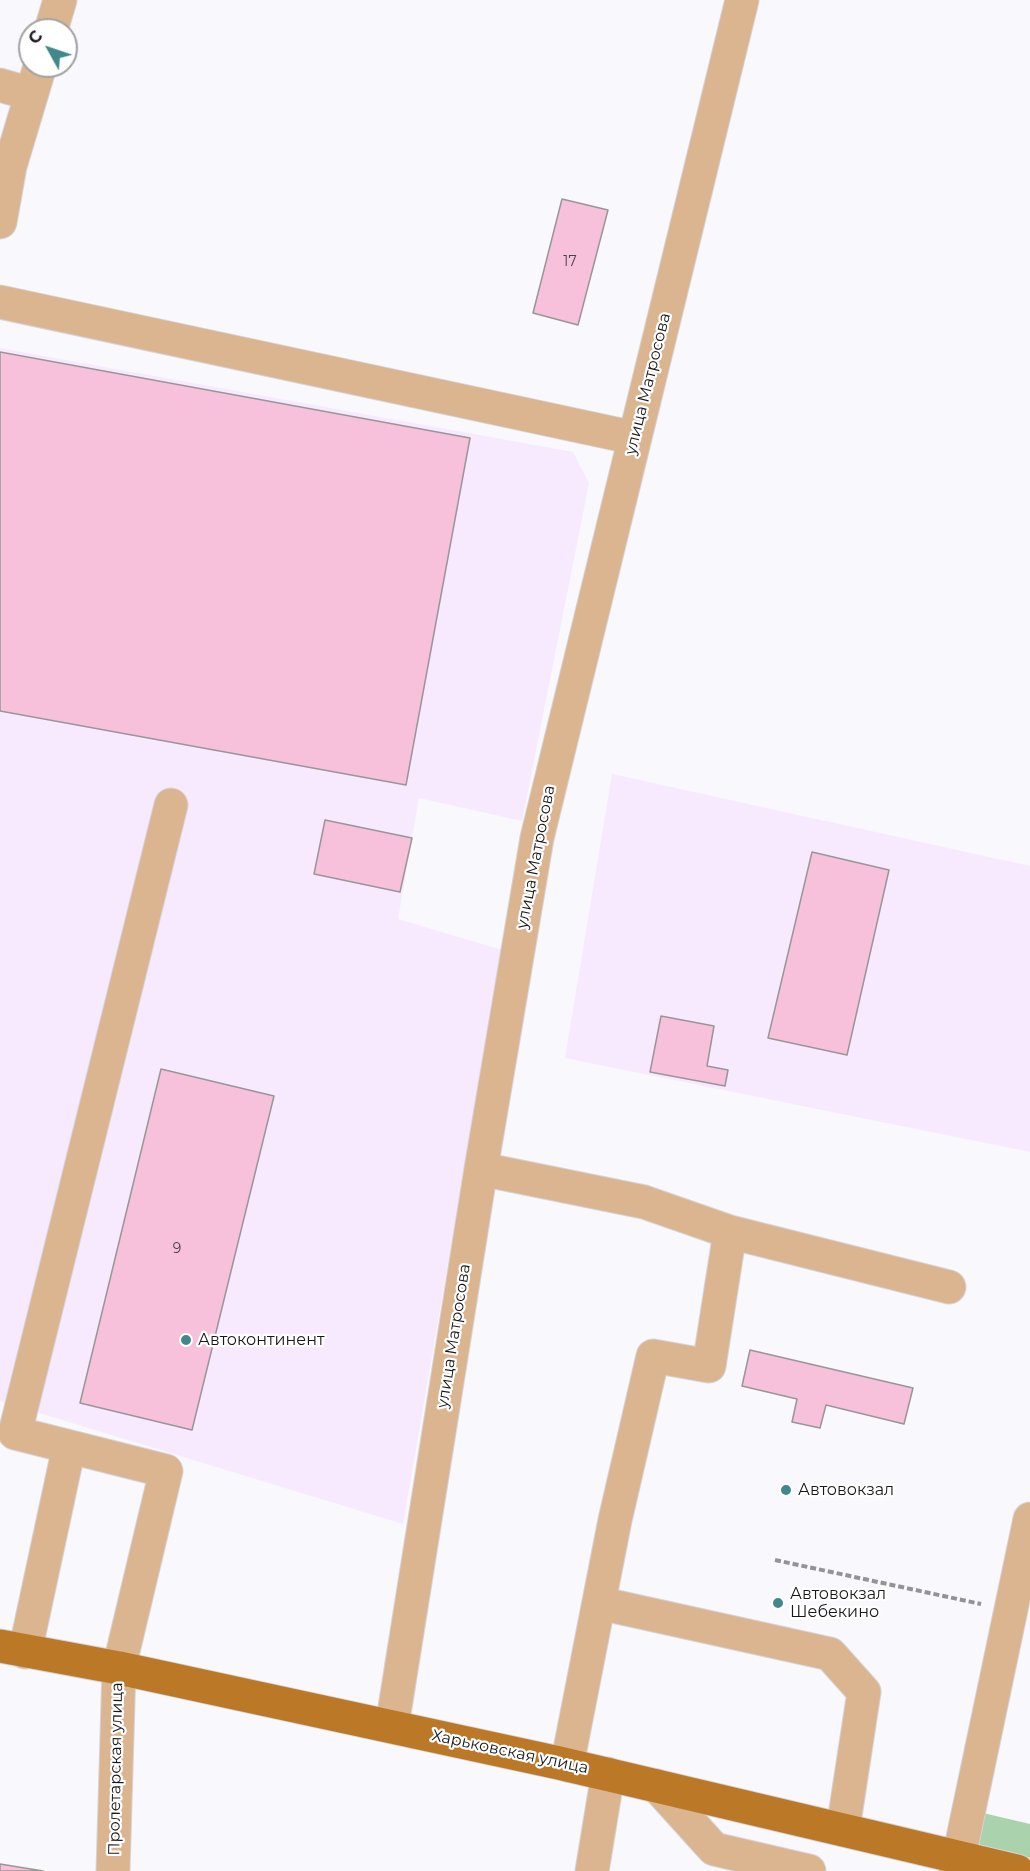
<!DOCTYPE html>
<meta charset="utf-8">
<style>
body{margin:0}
#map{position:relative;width:1030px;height:1871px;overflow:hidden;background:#f9f8fc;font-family:Montserrat,sans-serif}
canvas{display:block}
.north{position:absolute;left:18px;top:18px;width:60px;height:60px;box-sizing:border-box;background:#fff;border:2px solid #a2a2a3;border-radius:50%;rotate:310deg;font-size:16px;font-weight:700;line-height:24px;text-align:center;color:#171618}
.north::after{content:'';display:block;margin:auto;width:21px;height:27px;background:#40888b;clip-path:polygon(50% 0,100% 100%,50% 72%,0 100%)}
</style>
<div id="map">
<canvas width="1030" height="1871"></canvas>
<div class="north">С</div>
</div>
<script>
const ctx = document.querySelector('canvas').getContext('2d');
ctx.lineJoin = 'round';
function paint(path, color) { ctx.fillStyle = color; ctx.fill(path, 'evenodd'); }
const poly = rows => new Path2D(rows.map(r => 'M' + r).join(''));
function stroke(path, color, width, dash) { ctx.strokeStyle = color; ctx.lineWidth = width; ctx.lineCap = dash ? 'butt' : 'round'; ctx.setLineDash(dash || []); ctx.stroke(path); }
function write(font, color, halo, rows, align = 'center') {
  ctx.font = font + ' Montserrat,sans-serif'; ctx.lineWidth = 4.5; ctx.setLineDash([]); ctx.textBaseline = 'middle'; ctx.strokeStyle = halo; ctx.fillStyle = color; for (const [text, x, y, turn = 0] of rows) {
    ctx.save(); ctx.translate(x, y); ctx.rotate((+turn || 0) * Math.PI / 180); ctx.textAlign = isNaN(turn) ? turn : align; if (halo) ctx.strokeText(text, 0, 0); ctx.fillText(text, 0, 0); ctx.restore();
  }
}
const industrial = poly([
 [0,348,573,452,589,483,522,821,419,798,398,919,502,950,403,1524,0,1401],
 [612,774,1030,866,1030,1152,565,1058]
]);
const green = poly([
 [983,1813,1030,1824,1030,1858,977,1845]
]);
const building = poly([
 [562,199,608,210,578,325,533,313,562,199],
 [0,352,470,438,406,785,0,711,0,352],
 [325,820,412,838,400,892,314,874,325,820],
 [812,852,889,870,847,1055,768,1038,812,852],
 [661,1016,714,1026,707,1066,728,1070,725,1086,650,1072,661,1016],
 [161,1069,274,1096,192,1430,80,1403,161,1069],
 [750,1350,913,1388,904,1424,826,1405,820,1428,792,1422,797,1399,742,1386,750,1350],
 [0,1864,43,1871,0,1871,0,1864]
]);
const path = poly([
 [775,1560,981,1604]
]);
const minor = poly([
 [51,30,60,0],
 [0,85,31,94],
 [0,222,10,166,40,66],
 [0,302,635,438],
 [481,1169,644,1202,730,1232,949,1287],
 [599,1603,830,1654,864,1692,843,1829],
 [25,1652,69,1447],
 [392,1726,481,1169,537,838,742,0],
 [567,1765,615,1520,653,1356,709,1366,730,1232],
 [657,1786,714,1849,809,1871],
 [113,1871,119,1668,166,1471,15,1433,171,805],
 [592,1871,608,1774],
 [956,1871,1030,1519]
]);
const major = poly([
 [0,1646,119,1668,559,1763,1017,1871]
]);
const markers = [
 [186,1340,6,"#40888b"],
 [786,1490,6,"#40888b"],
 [778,1603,6,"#40888b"]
];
const numberNames = [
 ["17",570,262],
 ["9",177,1249]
];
const streetNames = [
 ["улица Матросова",648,384,-76],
 ["улица Матросова",536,857,-79],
 ["улица Матросова",454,1336,-81],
 ["Харьковская улица",510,1752,12],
 ["Пролетарская улица",116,1769,-89]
];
const poiNames = [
 ["Автоконтинент",198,1340],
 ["Автовокзал",798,1490],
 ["Автовокзал",790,1594],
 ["Шебекино",790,1612]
];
paint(industrial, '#f7eafe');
paint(green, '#aad2ac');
paint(building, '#f7c1db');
stroke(building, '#999697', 1.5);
stroke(minor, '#d5d4d8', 35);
stroke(major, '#d5d4d8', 35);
stroke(path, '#939295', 4, [6, 3]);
stroke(minor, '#dab590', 33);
stroke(major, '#bb7927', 33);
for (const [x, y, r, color] of markers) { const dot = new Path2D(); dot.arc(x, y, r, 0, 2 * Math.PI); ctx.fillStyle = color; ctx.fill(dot); stroke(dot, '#fff', 2); }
write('14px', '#4f4149', null, numberNames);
write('16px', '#171618', '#fff', streetNames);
write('16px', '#171618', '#fff', poiNames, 'left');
</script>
